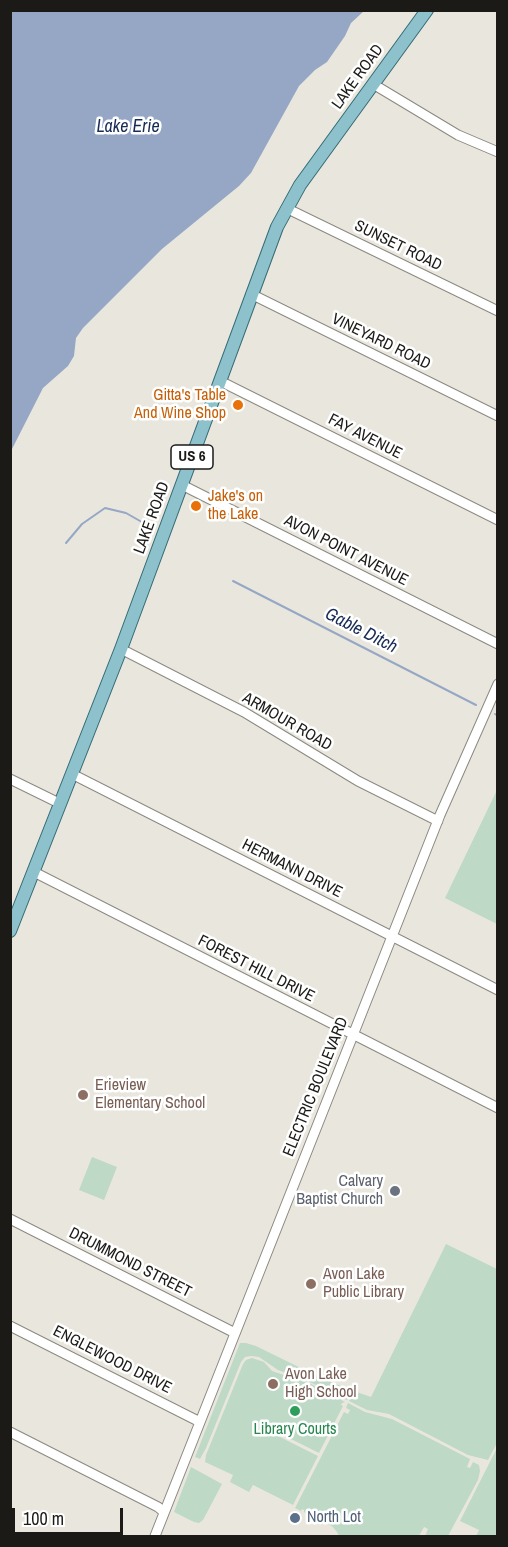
<!DOCTYPE html>
<style>
body{margin:0}
#map{position:relative;width:508px;height:1547px;overflow:hidden;background:#e9e7dd;font-family:"Archivo Narrow",sans-serif}
canvas{display:block}
.frame{position:absolute;inset:0;border:12px solid #1b1a17;pointer-events:none}
.scale{position:absolute;left:12px;top:1508px;width:111px;height:27px;box-sizing:border-box;border:3px solid #1b1a17;border-top:0;padding-left:8px;font-size:18px;line-height:21px;white-space:nowrap;color:#1b1a17;-webkit-text-stroke:4px #fff;paint-order:stroke}
</style>
<div id="map">
<canvas width="508" height="1547"></canvas>
<div class="frame"></div>
<div class="scale">100 m</div>
</div>
<script>
const ctx = document.querySelector('canvas').getContext('2d');
ctx.lineJoin = 'round';
function paint(path, color) { ctx.fillStyle = color; ctx.fill(path, 'evenodd'); }
const poly = rows => new Path2D(rows.map(r => 'M' + r).join(''));
function stroke(path, color, width, dash) { ctx.strokeStyle = color; ctx.lineWidth = width; ctx.lineCap = dash ? 'butt' : 'round'; ctx.setLineDash(dash || []); ctx.stroke(path); }
function write(font, color, halo, rows, align = 'center') {
  ctx.font = font + ' "Archivo Narrow",sans-serif'; ctx.lineWidth = 5; ctx.setLineDash([]); ctx.textBaseline = 'middle'; ctx.strokeStyle = halo; ctx.fillStyle = color; for (const [text, x, y, turn = 0] of rows) {
    ctx.save(); ctx.translate(x, y); ctx.rotate((+turn || 0) * Math.PI / 180); ctx.textAlign = isNaN(turn) ? turn : align; if (halo) ctx.strokeText(text, 0, 0); ctx.fillText(text, 0, 0); ctx.restore();
  }
}
const green = poly([
 [497,790,497,924,445,898],
 [92,1157,117,1167,104,1200,79,1190],
 [446,1244,497,1269,497,1443,488,1460,468,1455,389,1414,367,1410,349,1401,354,1391,371,1397],
 [240,1343,246,1343,256,1346,323,1379,351,1390,347,1400,312,1383,278,1370,259,1357,251,1356,245,1357,241,1362,206,1448,200,1459,195,1457],
 [252,1358,264,1362,272,1371,311,1384,345,1402,342,1403,341,1405,343,1406,319,1453,279,1433,278,1436,318,1456,293,1505,253,1485,249,1492,230,1482,233,1475,205,1462,206,1455,243,1364,246,1360],
 [348,1403,365,1412,392,1419,470,1459,467,1467,470,1468,473,1462,479,1465,480,1471,478,1480,448,1536,425,1536,428,1529,424,1527,419,1536,339,1536,337,1532,332,1526,304,1512,304,1510,302,1509,301,1511,295,1508,344,1412,348,1414,350,1410,346,1408],
 [497,1448,497,1536,469,1536,473,1535,476,1536,479,1530,460,1521],
 [191,1467,222,1484,203,1520,199,1523,194,1522,174,1512]
]);
const water = poly([
 [11,10,364,11,351,23,345,36,327,62,315,70,299,86,251,173,239,186,162,249,83,328,76,338,74,356,68,366,43,388,11,451]
]);
const stream = poly([
 [66,543,82,524,105,508,126,513,154,529],
 [233,581,476,705],
 [495,714,498,716]
]);
const minor = poly([
 [373,84,458,135,498,152],
 [286,208,498,311],
 [251,294,498,416],
 [220,381,498,520],
 [182,485,498,644],
 [121,649,244,712,358,781,438,821],
 [72,774,498,990],
 [10,779,61,804],
 [34,872,498,1108],
 [10,1219,235,1333],
 [10,1326,200,1422],
 [10,1432,158,1507,164,1512],
 [155,1536,440,815,498,684]
]);
const major = poly([
 [10,931,121,649,277,227,300,185,427,10]
]);
const markers = [
 [238,405,6,"#e8710a"],
 [196,506,6,"#e8710a"],
 [83,1095,6,"#8d6e63"],
 [395,1191,6,"#6b7280"],
 [311,1284,6,"#8d6e63"],
 [273,1384,6,"#8d6e63"],
 [295,1411,6,"#2e9e5b"],
 [295,1518,6,"#5c6f8a"]
];
const shields = [
 [192,457,42]
];
const shieldNames = [
 ["US 6",192,457]
];
const streetNames = [
 ["LAKE ROAD",358,77,-54],
 ["SUNSET ROAD",398,246,26],
 ["VINEYARD ROAD",381,342,26],
 ["FAY AVENUE",365,437,27],
 ["LAKE ROAD",152,518,-70],
 ["AVON POINT AVENUE",346,551,27],
 ["ARMOUR ROAD",287,722,30],
 ["HERMANN DRIVE",292,869,27],
 ["FOREST HILL DRIVE",256,969,27],
 ["ELECTRIC BOULEVARD",316,1087,-68],
 ["DRUMMOND STREET",130,1263,27],
 ["ENGLEWOOD DRIVE",112,1360,27]
];
const foodNames = [
 ["Gitta's Table",226,396],
 ["And Wine Shop",226,414],
 ["Jake's on",208,497,"left"],
 ["the Lake",208,515,"left"]
];
const educationNames = [
 ["Erieview",95,1086],
 ["Elementary School",95,1104],
 ["Avon Lake",323,1275],
 ["Public Library",323,1293],
 ["Avon Lake",285,1375],
 ["High School",285,1393]
];
const worshipNames = [
 ["Calvary",383,1182],
 ["Baptist Church",383,1200]
];
const leisureNames = [
 ["Library Courts",295,1430]
];
const serviceNames = [
 ["North Lot",307,1518]
];
const waterNames = [
 ["Lake Erie",128,127],
 ["Gable Ditch",361,631,27]
];
paint(green, '#bed9c6');
paint(water, '#96a7c6');
stroke(stream, '#96a7c6', 2);
stroke(minor, '#8b8980', 11);
stroke(major, '#346b76', 14);
stroke(minor, '#fff', 9);
stroke(major, '#8dc1cb', 12);
for (const [x, y, r, color] of markers) { const dot = new Path2D(); dot.arc(x, y, r, 0, 2 * Math.PI); ctx.fillStyle = color; ctx.fill(dot); stroke(dot, '#fff', 2); }
for (const [x, y, w] of shields) { const box = new Path2D(); box.roundRect(x - w / 2, y - 12, w, 24, 4.5); ctx.fillStyle = '#fff'; ctx.fill(box); stroke(box, '#1b1a17', 1.5); }
write('bold 15px', '#1b1a17', null, shieldNames);
write('16px', '#1b1a17', '#fff', streetNames);
write('16px', '#c56008', '#fff', foodNames, 'right');
write('16px', '#785e54', '#fff', educationNames, 'left');
write('16px', '#5b616d', '#fff', worshipNames, 'right');
write('16px', '#27864d', '#fff', leisureNames);
write('16px', '#4e5e75', '#fff', serviceNames, 'left');
write('italic 18px', '#172b55', '#fff', waterNames);
</script>
